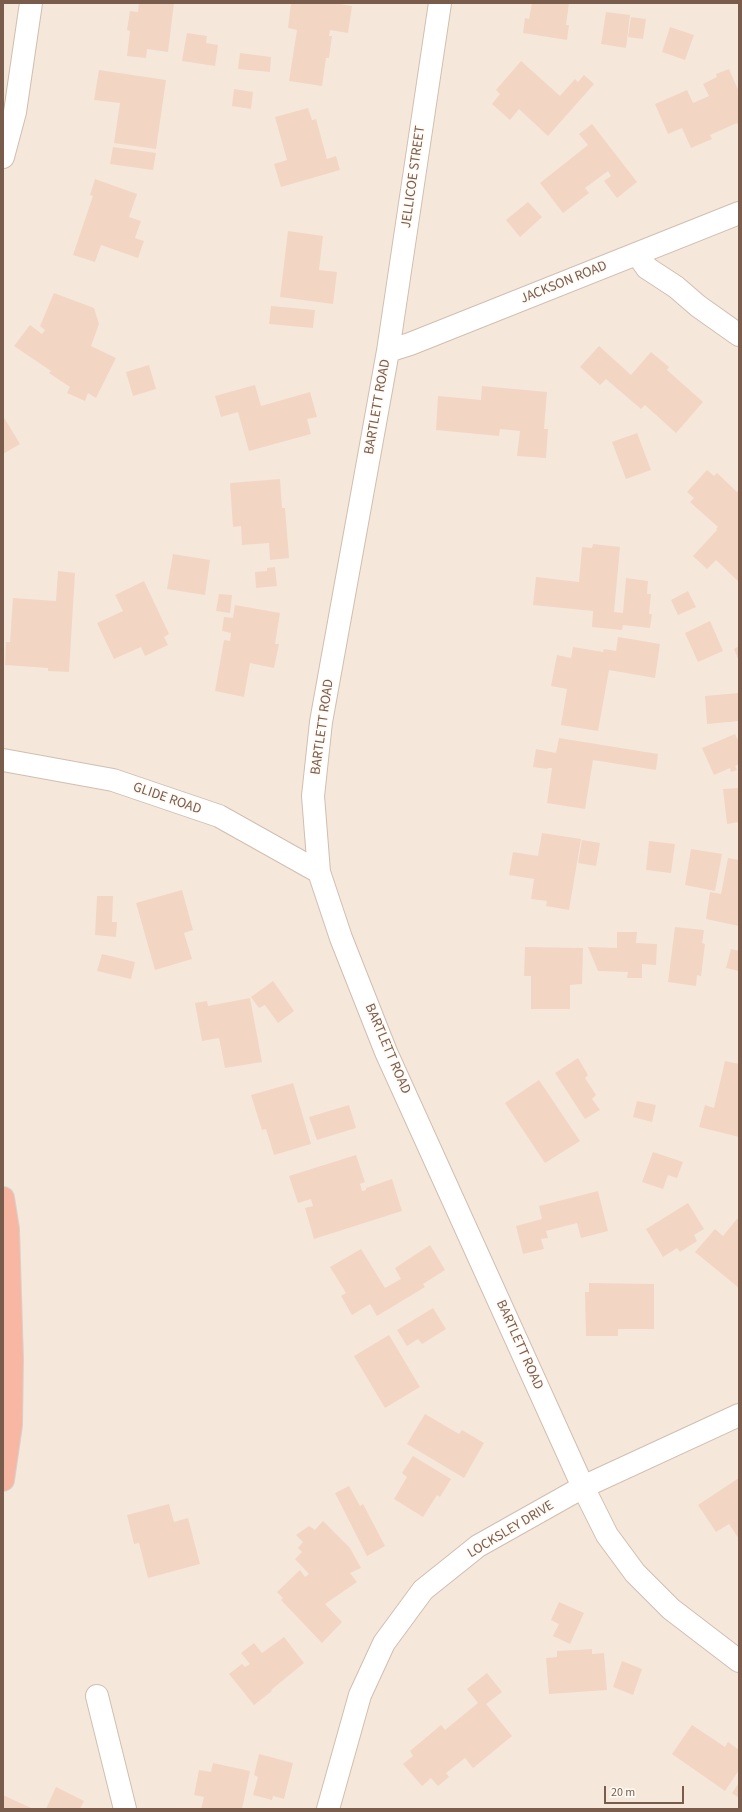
<!DOCTYPE html>
<style>
body{margin:0}
#map{position:relative;width:742px;height:1812px;overflow:hidden;background:#fdf6ec;font-family:"Source Sans 3",sans-serif}
canvas{display:block}
.frame{position:absolute;inset:0;border:4px solid #7a5c4d;pointer-events:none}
.scale{position:absolute;left:604px;top:1786px;width:80px;height:18px;box-sizing:border-box;border:2px solid #7a5c4d;border-top:0;padding-left:5px;font-size:12px;line-height:14px;white-space:nowrap;color:#7a5c4d;-webkit-text-stroke:3px #fffaf3;paint-order:stroke}
</style>
<div id="map">
<canvas width="742" height="1812"></canvas>
<div class="frame"></div>
<div class="scale">20 m</div>
</div>
<script>
const ctx = document.querySelector('canvas').getContext('2d');
ctx.lineJoin = 'round';
function paint(path, color) { ctx.fillStyle = color; ctx.fill(path, 'evenodd'); }
const poly = rows => new Path2D(rows.map(r => 'M' + r).join(''));
function stroke(path, color, width, dash) { ctx.strokeStyle = color; ctx.lineWidth = width; ctx.lineCap = dash ? 'butt' : 'round'; ctx.setLineDash(dash || []); ctx.stroke(path); }
function write(font, color, halo, rows, align = 'center') {
  ctx.font = font + ' "Source Sans 3",sans-serif'; ctx.lineWidth = 3; ctx.setLineDash([]); ctx.textBaseline = 'middle'; ctx.strokeStyle = halo; ctx.fillStyle = color; for (const [text, x, y, turn = 0] of rows) {
    ctx.save(); ctx.translate(x, y); ctx.rotate((+turn || 0) * Math.PI / 180); ctx.textAlign = isNaN(turn) ? turn : align; if (halo) ctx.strokeText(text, 0, 0); ctx.fillText(text, 0, 0); ctx.restore();
  }
}
const residential = poly([
 [3,3,739,3,739,1809,3,1809]
]);
const building = poly([
 [139,3,174,3,168,52,147,49,146,58,127,56,130,31,127,30,130,11,138,12],
 [291,3,333,3,352,6,348,33,330,30,329,36,332,36,329,58,326,58,322,86,289,81,297,30,288,28],
 [532,3,569,3,566,25,569,25,567,40,523,33,525,18,529,19],
 [606,12,630,15,626,48,601,44],
 [631,17,646,19,643,39,628,37],
 [670,27,694,35,685,60,662,52],
 [187,33,207,36,206,43,218,45,215,66,182,61],
 [240,53,271,57,270,72,238,69],
 [521,61,560,96,575,79,578,82,584,75,594,84,548,136,519,109,510,120,492,104,500,94,496,90],
 [729,69,739,92,739,127,737,123,710,135,712,139,691,148,682,128,668,134,655,104,687,90,693,103,709,96,703,84,717,77,716,74],
 [99,70,166,80,156,149,114,143,120,103,94,100],
 [234,89,253,92,251,109,232,106],
 [308,108,312,120,316,119,327,159,336,156,340,170,281,187,274,164,287,160,275,117],
 [592,124,637,182,617,198,604,181,611,176,608,171,585,188,589,193,563,213,540,183,588,145,579,134],
 [113,147,156,153,153,170,110,164],
 [95,179,137,194,129,217,141,221,135,238,144,241,138,258,101,245,95,262,73,255,93,196,90,195],
 [528,202,542,217,520,237,506,220],
 [288,231,323,236,319,270,337,272,333,304,280,297],
 [54,293,94,308,99,324,91,346,116,358,96,398,88,393,85,401,67,393,70,387,49,373,51,371,14,346,30,325,42,334,45,330,40,326],
 [271,306,315,310,313,328,269,324],
 [599,346,631,375,651,352,669,367,667,370,703,402,676,433,645,405,641,409,606,379,600,385,580,367],
 [149,365,156,389,133,396,126,372],
 [255,385,261,406,310,392,317,417,307,419,311,434,249,451,238,412,221,417,215,396],
 [482,386,547,392,544,429,548,429,546,458,517,456,520,431,500,429,499,436,436,430,438,396,481,400],
 [3,416,20,444,3,454],
 [637,433,651,470,626,479,612,442],
 [707,470,714,476,717,473,737,492,739,490,739,579,738,581,716,560,707,569,693,556,717,530,716,529,718,527,690,502,694,498,687,492],
 [280,479,282,508,285,508,289,558,270,560,269,543,242,545,241,526,233,527,230,483],
 [593,544,620,547,614,612,623,613,626,578,648,581,647,594,651,594,649,614,652,614,650,628,623,625,622,630,592,627,593,611,533,605,536,577,579,582,582,547,592,548],
 [173,554,210,560,205,595,167,589],
 [275,567,277,586,256,588,255,572,267,571,267,568],
 [58,571,75,573,69,672,48,671,48,668,5,665,6,642,10,642,13,598,56,601],
 [144,581,169,634,164,637,168,645,145,656,141,647,114,659,97,623,123,611,115,595],
 [688,591,696,607,678,615,671,600],
 [219,594,232,595,230,613,216,611],
 [235,605,280,613,275,644,279,644,274,668,250,663,244,697,215,691,224,640,230,641,231,633,222,631,224,617,233,618],
 [710,621,723,651,698,662,685,633],
 [618,637,660,644,655,678,609,670,598,731,561,725,567,689,551,686,557,655,571,658,573,647,603,652,604,649,616,651],
 [739,646,739,661,734,649],
 [739,693,739,721,707,724,705,696],
 [735,734,739,742,739,764,735,766,737,770,731,772,730,768,714,775,702,748],
 [559,738,658,754,656,770,593,760,585,809,547,803,552,768,548,768,547,769,533,767,536,749,556,753],
 [739,788,739,822,727,824,723,789],
 [542,833,581,839,569,910,546,906,547,901,531,899,534,879,509,875,513,852,538,856],
 [582,840,600,843,596,866,578,863],
 [649,841,675,844,671,873,646,870],
 [691,849,722,854,715,891,685,885],
 [728,858,739,860,739,926,706,919,710,892,721,894],
 [182,890,193,930,184,933,192,959,155,970,136,903],
 [97,896,113,896,112,922,117,922,116,937,95,935],
 [675,927,704,930,702,943,705,944,701,976,697,975,696,986,668,982],
 [617,932,637,932,636,943,657,944,656,965,642,964,642,978,627,978,628,972,598,971,588,947,617,948],
 [525,947,583,948,582,984,570,985,570,1009,531,1009,531,976,524,976],
 [731,949,739,951,739,971,726,968],
 [102,954,135,962,131,979,97,971],
 [273,981,294,1011,278,1023,265,1005,259,1008,251,997],
 [250,998,262,1062,225,1068,219,1038,202,1041,195,1003,207,1001,208,1006],
 [578,1058,588,1075,585,1078,596,1095,592,1099,600,1110,585,1119,555,1073],
 [725,1061,739,1064,739,1137,699,1127,705,1105,714,1108],
 [539,1080,580,1141,545,1163,505,1103],
 [293,1083,311,1144,274,1155,266,1129,262,1130,251,1095],
 [637,1101,656,1105,652,1122,633,1117],
 [349,1105,356,1128,317,1140,309,1117],
 [653,1152,683,1162,677,1178,668,1175,663,1189,642,1182],
 [356,1155,365,1182,360,1184,362,1191,366,1190,366,1188,392,1179,402,1211,314,1239,305,1208,313,1206,311,1199,298,1203,289,1176],
 [598,1191,608,1231,581,1238,577,1223,546,1231,548,1238,541,1239,544,1249,523,1254,516,1226,542,1219,539,1206],
 [688,1203,704,1229,694,1235,697,1241,680,1252,677,1248,663,1257,646,1229],
 [737,1219,739,1220,739,1288,695,1252,715,1229,723,1236],
 [430,1245,445,1270,423,1284,425,1287,377,1316,370,1304,352,1315,341,1296,346,1293,330,1267,361,1249,385,1288,401,1279,395,1268],
 [589,1283,654,1284,654,1329,618,1329,618,1336,586,1336,585,1292,589,1292],
 [433,1308,446,1329,422,1344,418,1339,407,1346,397,1330],
 [389,1335,420,1387,385,1408,354,1356],
 [425,1414,459,1434,462,1430,484,1443,464,1478,407,1444],
 [413,1456,451,1479,440,1497,437,1495,423,1517,394,1499,407,1477,402,1473],
 [739,1478,739,1539,729,1524,716,1532,698,1505],
 [349,1486,360,1506,363,1504,385,1546,367,1556,335,1493],
 [169,1504,174,1522,188,1518,200,1564,148,1578,139,1543,134,1544,127,1515],
 [323,1521,350,1548,361,1568,350,1573,357,1582,325,1604,342,1622,322,1643,281,1600,283,1598,277,1592,300,1570,305,1577,309,1574,295,1559,302,1552,298,1548,303,1542,296,1535,309,1526,315,1530],
 [559,1602,584,1613,570,1644,553,1636,559,1624,551,1620],
 [284,1637,304,1663,271,1690,272,1691,254,1705,229,1674,242,1664,245,1667,250,1664,241,1653,254,1643,262,1653],
 [592,1649,592,1654,604,1653,607,1690,549,1694,546,1658,557,1657,557,1651],
 [622,1661,642,1669,633,1695,613,1687],
 [487,1673,502,1692,486,1704,512,1736,473,1768,465,1758,446,1773,449,1777,438,1786,431,1778,422,1786,403,1764,413,1756,410,1751,441,1725,445,1730,478,1703,467,1689],
 [692,1725,725,1747,728,1742,739,1750,739,1770,725,1791,672,1754],
 [259,1754,293,1763,284,1799,273,1796,272,1800,253,1795,258,1777,254,1775],
 [213,1763,250,1771,242,1809,201,1809,204,1797,194,1795,199,1770,211,1772],
 [739,1783,739,1798,732,1793],
 [56,1787,84,1801,80,1809,46,1809],
 [3,1795,31,1808,31,1809,3,1809]
]);
const minor = poly([
 [440,3,388,351,321,722,313,796,319,872,341,938,386,1052,583,1487,607,1535,635,1573,671,1609,739,1661],
 [3,157,15,112,31,3],
 [637,254,647,268,676,287,698,306,739,335],
 [388,351,410,344,739,213],
 [3,760,113,780,219,816,319,872],
 [97,1696,125,1809],
 [328,1809,360,1695,384,1643,423,1590,478,1546,583,1487,739,1415]
]);
const highway = poly([
 [3,1198,8,1229,12,1359,11,1425,3,1480]
]);
const streetNames = [
 ["JELLICOE STREET",414,177,-82],
 ["JACKSON ROAD",564,283,-22],
 ["BARTLETT ROAD",378,407,-80],
 ["BARTLETT ROAD",323,727,-82],
 ["GLIDE ROAD",167,799,19],
 ["BARTLETT ROAD",387,1049,67],
 ["BARTLETT ROAD",519,1345,66],
 ["LOCKSLEY DRIVE",511,1530,-31]
];
paint(residential, '#f5e8da');
paint(building, '#f3d5c3');
stroke(minor, '#d1beb0', 24);
stroke(highway, '#dad1cd', 24);
stroke(minor, '#fff', 22);
stroke(highway, '#f7b7a3', 22);
write('14px', '#7a5c4d', '#fffaf3', streetNames);
</script>
